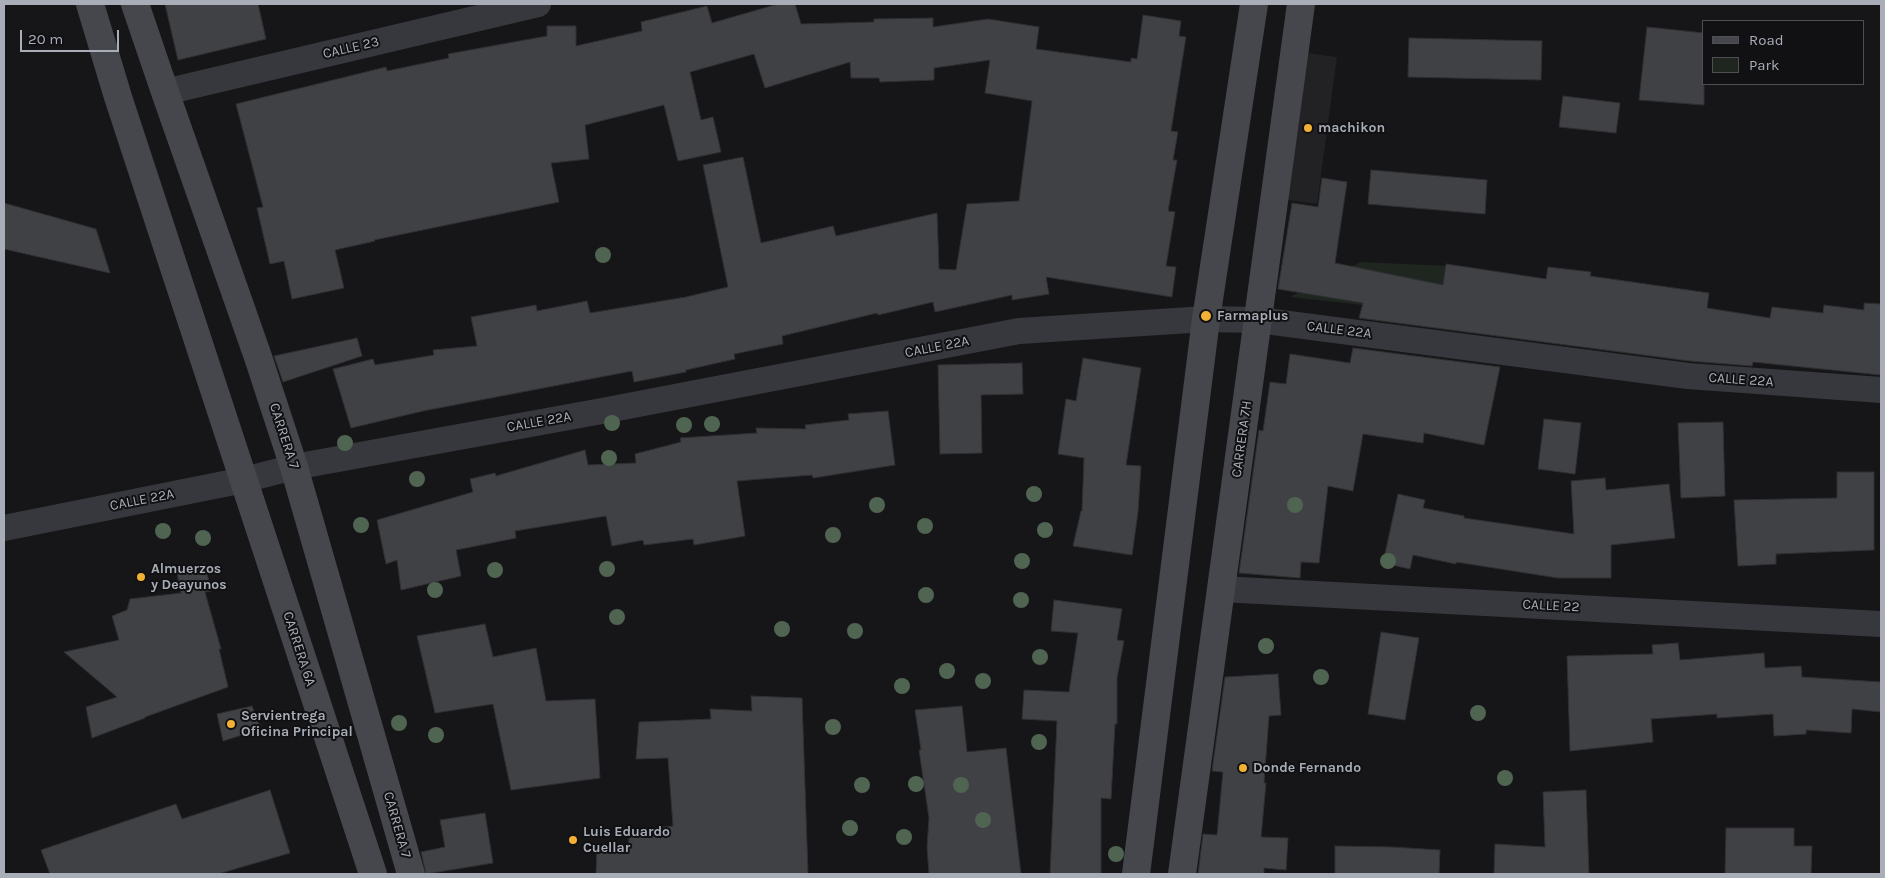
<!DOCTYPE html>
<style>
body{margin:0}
#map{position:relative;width:1885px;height:878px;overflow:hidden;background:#161618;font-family:Karla,sans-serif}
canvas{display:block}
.frame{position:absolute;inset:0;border:5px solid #a8adb8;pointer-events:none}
.legend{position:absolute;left:1702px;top:20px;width:162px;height:65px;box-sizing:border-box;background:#111113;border:1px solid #4d4f55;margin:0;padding:6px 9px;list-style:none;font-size:15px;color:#a8adb8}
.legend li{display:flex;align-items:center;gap:10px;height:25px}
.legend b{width:25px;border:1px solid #4d4f55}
.scale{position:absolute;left:20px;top:30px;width:99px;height:22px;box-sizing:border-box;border:2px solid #a8adb8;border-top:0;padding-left:6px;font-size:15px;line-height:18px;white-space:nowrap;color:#a8adb8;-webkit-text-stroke:4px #111113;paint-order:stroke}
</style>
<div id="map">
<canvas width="1885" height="878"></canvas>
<div class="frame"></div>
<ul class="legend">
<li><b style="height:6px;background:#45474d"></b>Road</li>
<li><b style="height:14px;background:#1e261f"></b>Park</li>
</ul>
<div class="scale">20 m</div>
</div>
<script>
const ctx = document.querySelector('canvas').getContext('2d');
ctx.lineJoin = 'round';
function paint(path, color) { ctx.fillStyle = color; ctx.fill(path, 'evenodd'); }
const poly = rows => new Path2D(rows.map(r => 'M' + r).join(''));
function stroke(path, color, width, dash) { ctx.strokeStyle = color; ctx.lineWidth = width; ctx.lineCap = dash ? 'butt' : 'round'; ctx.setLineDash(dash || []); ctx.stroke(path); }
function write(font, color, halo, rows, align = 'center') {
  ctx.font = font + ' Karla,sans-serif'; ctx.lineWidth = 4; ctx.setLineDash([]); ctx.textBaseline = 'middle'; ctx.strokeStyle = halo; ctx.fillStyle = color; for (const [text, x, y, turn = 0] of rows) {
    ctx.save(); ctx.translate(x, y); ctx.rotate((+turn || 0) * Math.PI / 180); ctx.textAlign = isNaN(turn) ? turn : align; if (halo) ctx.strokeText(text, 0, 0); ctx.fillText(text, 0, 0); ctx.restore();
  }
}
const built = poly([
 [1299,52,1337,57,1317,204,1280,199]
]);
const green = poly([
 [1361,262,1470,267,1469,296,1463,316,1290,297]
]);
const building = poly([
 [165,4,258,4,266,39,178,60,165,4],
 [778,4,795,4,801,24,874,22,874,19,933,18,933,27,988,19,1039,27,1036,49,1131,62,1131,58,1137,59,1143,15,1181,21,1179,36,1186,37,1171,131,1178,132,1173,160,1177,160,1168,211,1175,212,1166,266,1176,267,1172,297,1046,277,1049,294,1012,300,1012,295,935,312,933,302,878,315,877,313,782,336,783,344,734,354,735,359,686,370,686,372,634,382,632,371,423,411,351,428,333,369,373,359,375,365,434,355,433,350,477,346,471,317,536,305,537,311,587,301,590,313,686,297,728,287,703,165,743,157,761,243,833,226,836,236,937,213,939,269,956,270,967,204,1019,201,1032,101,985,93,990,60,934,68,934,80,880,82,879,78,851,78,850,62,765,88,754,54,690,72,701,120,713,117,721,152,678,161,664,105,585,125,589,159,551,163,559,202,374,240,375,241,335,250,344,288,292,299,284,261,270,264,257,208,263,207,236,104,386,67,387,71,449,58,448,54,547,36,547,26,576,26,576,46,642,31,641,22,707,6,712,23,778,4],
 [1647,27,1704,33,1704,105,1639,100,1647,27],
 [1409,38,1542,41,1541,80,1408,77,1409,38],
 [1563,96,1620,103,1616,133,1559,127,1563,96],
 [1371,170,1487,180,1485,214,1368,204,1371,170],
 [1322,178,1347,182,1335,263,1443,285,1446,264,1546,279,1548,267,1591,272,1590,276,1709,293,1707,308,1770,318,1772,307,1823,313,1824,305,1864,310,1864,303,1881,304,1881,375,1753,362,1752,366,1690,361,1359,318,1363,303,1278,289,1292,203,1318,207,1322,178],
 [4,203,96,229,110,273,4,249,4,203],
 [357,338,362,356,283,382,274,356,357,338],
 [1353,348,1500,367,1484,445,1424,433,1423,443,1363,434,1353,491,1328,486,1319,563,1301,562,1300,578,1239,573,1259,430,1263,431,1270,382,1286,384,1290,354,1350,363,1353,348],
 [1083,358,1141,368,1126,465,1141,466,1138,512,1132,555,1073,546,1081,511,1082,511,1084,458,1058,454,1066,399,1076,401,1083,358],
 [1022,363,1023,394,981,395,982,453,940,454,938,365,1022,363],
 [888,411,895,465,813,478,812,475,737,481,745,536,694,545,693,539,644,545,643,540,612,546,606,516,515,531,516,538,456,550,461,576,401,590,397,560,386,564,377,520,473,492,470,479,495,473,496,476,585,450,588,465,636,463,635,454,681,442,680,438,757,433,756,428,806,429,805,425,849,420,848,414,888,411],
 [1544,419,1581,423,1575,474,1538,469,1544,419],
 [1723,422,1725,496,1681,498,1678,423,1723,422],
 [1837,472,1874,472,1874,550,1776,554,1776,564,1738,566,1734,500,1837,498,1837,472],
 [1605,478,1606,490,1669,484,1675,538,1611,545,1611,578,1558,578,1456,562,1456,564,1413,555,1410,569,1383,563,1398,494,1425,500,1423,508,1464,516,1464,518,1574,534,1571,481,1605,478],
 [205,564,211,591,205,592,221,649,219,649,228,687,145,717,145,718,92,738,86,707,117,697,64,652,119,640,112,616,127,610,130,599,181,593,176,568,205,564],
 [1054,600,1122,609,1117,640,1124,641,1117,678,1117,724,1115,724,1111,799,1101,798,1101,874,1050,874,1057,721,1022,719,1024,690,1069,692,1078,633,1051,631,1054,600],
 [485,624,493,657,536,648,546,701,595,699,600,778,511,790,493,704,435,713,417,636,485,624],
 [1381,632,1419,638,1405,720,1368,714,1381,632],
 [1678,643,1680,660,1764,653,1765,668,1801,666,1802,677,1881,682,1881,712,1852,709,1851,733,1806,730,1806,734,1774,736,1773,714,1717,718,1717,714,1651,719,1653,742,1570,751,1567,656,1653,654,1652,645,1678,643],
 [1278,674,1281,715,1269,716,1264,783,1266,783,1261,837,1288,838,1286,870,1264,868,1264,874,1198,874,1203,834,1217,835,1223,772,1212,771,1225,677,1278,674],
 [751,696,802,698,808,874,596,874,597,848,628,849,630,829,648,829,673,826,668,758,636,759,639,722,711,719,710,709,752,711,751,696],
 [252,706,261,729,223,741,217,714,252,706],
 [962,706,967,752,1006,748,1021,874,929,874,927,847,929,818,919,750,921,750,915,710,962,706],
 [270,790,290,853,218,874,50,874,41,850,176,804,182,819,270,790],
 [1586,790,1589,874,1494,874,1495,844,1545,847,1543,792,1586,790],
 [485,813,493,863,426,874,421,852,445,847,440,820,485,813],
 [1726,828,1794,828,1794,846,1812,846,1811,874,1725,874,1726,828],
 [1335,846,1392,847,1440,850,1439,874,1335,874,1335,846]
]);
const street = poly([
 [165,92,538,4],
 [4,528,244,480,294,467,602,411,1019,331,1206,319,1258,320,1688,376,1881,390],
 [1221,589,1881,624]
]);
const secondary = poly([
 [90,4,118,97,373,874],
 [135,4,165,92,258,357,294,467,411,874],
 [1136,874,1206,319,1254,4],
 [1182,874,1301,4]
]);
const trees = [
 [603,255],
 [612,423],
 [712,424],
 [684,425],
 [345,443],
 [609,458],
 [417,479],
 [1034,494],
 [877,505],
 [1295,505],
 [361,525],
 [925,526],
 [1045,530],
 [163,531],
 [833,535],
 [203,538],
 [1022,561],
 [1388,561],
 [607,569],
 [495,570],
 [435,590],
 [926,595],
 [1021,600],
 [617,617],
 [782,629],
 [855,631],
 [1266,646],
 [1040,657],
 [947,671],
 [1321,677],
 [983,681],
 [902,686],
 [1478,713],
 [399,723],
 [833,727],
 [436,735],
 [1039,742],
 [1505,778],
 [916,784],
 [862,785],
 [961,785],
 [983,820],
 [850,828],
 [904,837],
 [1116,854]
];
const markers = [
 [1308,128,5,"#f2b134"],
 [1206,316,6,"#f2b134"],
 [141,577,5,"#f2b134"],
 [231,724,5,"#f2b134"],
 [1243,768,5,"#f2b134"],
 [573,840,5,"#f2b134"]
];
const streetNames = [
 ["CALLE 23",351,48,-13],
 ["CALLE 22A",1339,330,7],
 ["CALLE 22A",937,347,-11],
 ["CALLE 22A",1741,380,4],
 ["CALLE 22A",539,422,-10],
 ["CARRERA 7",284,436,72],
 ["CARRERA 7H",1242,439,-82],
 ["CALLE 22A",142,500,-11],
 ["CALLE 22",1551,606,3],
 ["CARRERA 6A",299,649,72],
 ["CARRERA 7",397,825,74]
];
const poiNames = [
 ["machikon",1318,128],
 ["Farmaplus",1217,316],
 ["Almuerzos",151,569],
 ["y Deayunos",151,585],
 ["Servientrega",241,716],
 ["Oficina Principal",241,732],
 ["Donde Fernando",1253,768],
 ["Luis Eduardo",583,832],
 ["Cuellar",583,848]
];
paint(built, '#222225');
paint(green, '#1e261f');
paint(building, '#404145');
stroke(building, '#303034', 1);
stroke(street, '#37383d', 26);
stroke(secondary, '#45474d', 28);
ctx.fillStyle = '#506452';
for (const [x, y] of trees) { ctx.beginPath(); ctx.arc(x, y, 8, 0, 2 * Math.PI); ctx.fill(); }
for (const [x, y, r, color] of markers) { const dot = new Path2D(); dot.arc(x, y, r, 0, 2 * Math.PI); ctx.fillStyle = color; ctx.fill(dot); stroke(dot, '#111113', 2); }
write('14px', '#a8adb8', '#111113', streetNames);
write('bold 14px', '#a8adb8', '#111113', poiNames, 'left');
</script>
